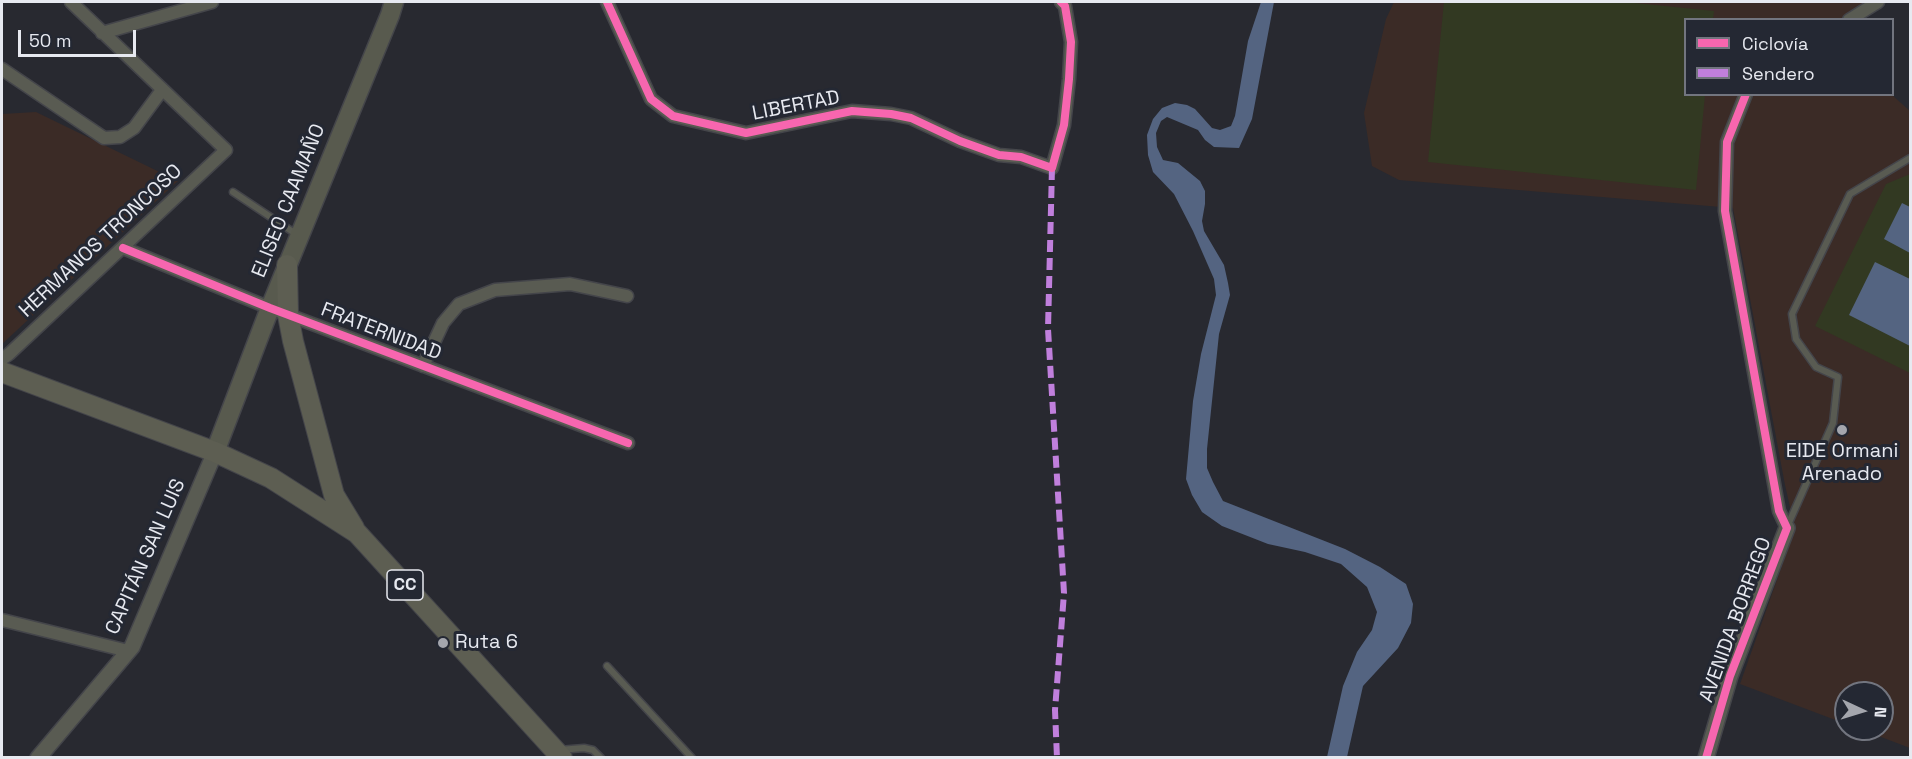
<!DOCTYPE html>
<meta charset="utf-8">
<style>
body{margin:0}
#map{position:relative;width:1912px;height:759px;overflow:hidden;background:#282930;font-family:"Space Grotesk",sans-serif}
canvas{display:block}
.frame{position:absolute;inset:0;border:3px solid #e7e9f0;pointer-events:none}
.legend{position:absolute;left:1684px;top:18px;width:210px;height:78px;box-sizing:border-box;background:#242833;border:2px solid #72757f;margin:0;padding:8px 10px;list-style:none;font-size:18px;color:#e7e9f0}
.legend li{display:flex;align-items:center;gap:12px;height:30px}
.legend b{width:30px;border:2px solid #72757f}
.north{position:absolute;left:1834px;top:681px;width:60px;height:60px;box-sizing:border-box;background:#242833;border:2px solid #72757f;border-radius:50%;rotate:94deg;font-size:16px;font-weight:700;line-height:24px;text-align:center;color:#e7e9f0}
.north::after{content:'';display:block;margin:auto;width:21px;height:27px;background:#a4a6ad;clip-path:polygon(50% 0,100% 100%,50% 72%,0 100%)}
.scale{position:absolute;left:18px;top:30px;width:118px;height:27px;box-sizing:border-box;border:3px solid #e7e9f0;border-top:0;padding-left:8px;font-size:18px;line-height:21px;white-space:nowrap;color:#e7e9f0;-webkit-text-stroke:4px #242833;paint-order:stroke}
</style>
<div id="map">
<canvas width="1912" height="759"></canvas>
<div class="frame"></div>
<ul class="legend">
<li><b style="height:8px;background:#f766af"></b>Ciclovía</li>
<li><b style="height:8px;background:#c07fdc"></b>Sendero</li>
</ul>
<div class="north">N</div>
<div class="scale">50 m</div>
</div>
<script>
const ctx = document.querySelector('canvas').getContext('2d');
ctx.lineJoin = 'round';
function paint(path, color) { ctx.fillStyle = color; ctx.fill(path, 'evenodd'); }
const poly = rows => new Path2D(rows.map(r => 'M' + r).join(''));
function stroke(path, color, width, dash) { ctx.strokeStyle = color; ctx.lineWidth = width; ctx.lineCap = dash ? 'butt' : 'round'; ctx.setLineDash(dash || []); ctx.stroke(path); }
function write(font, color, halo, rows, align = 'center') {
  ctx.font = font + ' "Space Grotesk",sans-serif'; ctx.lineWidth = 6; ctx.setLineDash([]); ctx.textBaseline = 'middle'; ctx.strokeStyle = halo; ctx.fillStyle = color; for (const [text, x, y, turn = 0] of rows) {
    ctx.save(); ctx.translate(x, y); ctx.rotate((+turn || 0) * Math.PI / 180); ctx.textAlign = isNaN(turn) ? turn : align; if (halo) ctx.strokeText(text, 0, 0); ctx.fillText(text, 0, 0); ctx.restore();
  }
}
const education = poly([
 [1394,2,1870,2,1847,19,1686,20,1686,94,1892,95,1910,111,1910,748,1860,729,1882,729,1882,693,1846,693,1846,724,1740,684,1795,529,1785,485,1733,208,1399,180,1372,166,1364,113,1386,19],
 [36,112,178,181,2,344,2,114]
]);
const green = poly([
 [1444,2,1625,2,1714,11,1713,19,1686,20,1686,94,1705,95,1696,190,1428,162],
 [1910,174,1910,373,1815,326,1886,184]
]);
const water = poly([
 [1261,2,1274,2,1252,119,1239,148,1214,147,1205,140,1198,130,1167,117,1161,121,1156,133,1157,147,1163,160,1178,163,1200,181,1205,191,1205,204,1202,221,1204,231,1224,265,1228,283,1230,295,1219,334,1207,449,1207,468,1213,482,1223,501,1345,549,1380,567,1406,584,1413,604,1411,623,1398,648,1363,686,1347,757,1327,757,1343,686,1357,652,1372,630,1377,612,1367,587,1341,564,1305,552,1268,544,1222,526,1202,512,1192,495,1186,479,1193,401,1201,354,1216,295,1214,279,1193,231,1174,194,1153,172,1148,155,1147,135,1153,119,1162,108,1175,103,1187,105,1195,109,1212,128,1220,130,1231,126,1235,116,1248,41],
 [1902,203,1910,207,1910,253,1884,239],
 [1875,262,1910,279,1910,346,1849,315]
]);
const service = poly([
 [233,192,299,236],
 [1787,527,1833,423,1838,377,1816,367,1796,339,1792,314,1850,194,1910,158],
 [607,666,692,758],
 [559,750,584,748,593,750,601,758]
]);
const minor = poly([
 [607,2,651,99,673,116,746,133,852,111,891,114,911,118,960,141,999,155,1021,157,1052,168,1064,125,1069,79,1071,42,1065,6,1061,2],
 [1849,20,1878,2],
 [102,33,212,2],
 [2,69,104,138,120,137,134,128,162,90],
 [1746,94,1727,142,1725,211,1779,511,1787,528],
 [123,248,270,308,628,443],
 [2,359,9,354,226,150,71,2],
 [423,366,443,323,459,304,495,290,570,284,627,296],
 [2,620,128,651]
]);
const tertiary = poly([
 [38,758,132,647,215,452],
 [1706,758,1730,676,1787,528]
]);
const secondary = poly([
 [215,452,270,308,390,15,394,2]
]);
const primary = poly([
 [287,265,288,315,293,341,334,495,354,528],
 [2,372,215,452,271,478,357,533,562,758]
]);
const quiet = poly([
 [1052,168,1048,329,1064,593,1055,710,1057,758]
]);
const cycleway = poly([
 [607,2,651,99,673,116,746,133,852,111,891,114,911,118,960,141,999,155,1021,157,1052,168,1064,125,1069,79,1071,42,1065,6,1061,2],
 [123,248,270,308,628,443],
 [1706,758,1730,676,1787,528,1779,511,1725,211,1727,142,1746,94]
]);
const markers = [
 [1842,430,6,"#a4a6ad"],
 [443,643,6,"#a4a6ad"]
];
const shields = [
 [405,585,36]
];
const shieldNames = [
 ["CC",405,585]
];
const streetNames = [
 ["LIBERTAD",796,106,-11],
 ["ELISEO CAAMAÑO",289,201,-68],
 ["HERMANOS TRONCOSO",101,241,-43],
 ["FRATERNIDAD",381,332,21],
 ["CAPITÁN SAN LUIS",146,557,-66],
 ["AVENIDA BORREGO",1736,620,-70]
];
const poiNames = [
 ["EIDE Ormani",1842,452],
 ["Arenado",1842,475],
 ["Ruta 6",455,643,"left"]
];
paint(education, '#3b2b26');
paint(green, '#323922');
paint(water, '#546481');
stroke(service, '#44454a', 9);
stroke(minor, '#44454a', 15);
stroke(tertiary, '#44454a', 18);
stroke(secondary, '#44454a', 21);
stroke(primary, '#44454a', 22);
stroke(service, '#595b52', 6);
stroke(minor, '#595b52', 12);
stroke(tertiary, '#595b52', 15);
stroke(secondary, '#585a4e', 18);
stroke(primary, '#5d5e52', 20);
stroke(quiet, '#c07fdc', 6, [12, 6]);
stroke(cycleway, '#f766af', 8);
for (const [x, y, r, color] of markers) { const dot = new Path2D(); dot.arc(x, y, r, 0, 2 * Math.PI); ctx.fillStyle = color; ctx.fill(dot); stroke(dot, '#242833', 2); }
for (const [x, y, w] of shields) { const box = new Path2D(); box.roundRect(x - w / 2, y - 15, w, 30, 4.5); ctx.fillStyle = '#242833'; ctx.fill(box); stroke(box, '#e7e9f0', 1.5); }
write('bold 18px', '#e7e9f0', null, shieldNames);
write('20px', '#e7e9f0', '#242833', streetNames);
write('20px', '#e7e9f0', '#242833', poiNames);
</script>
